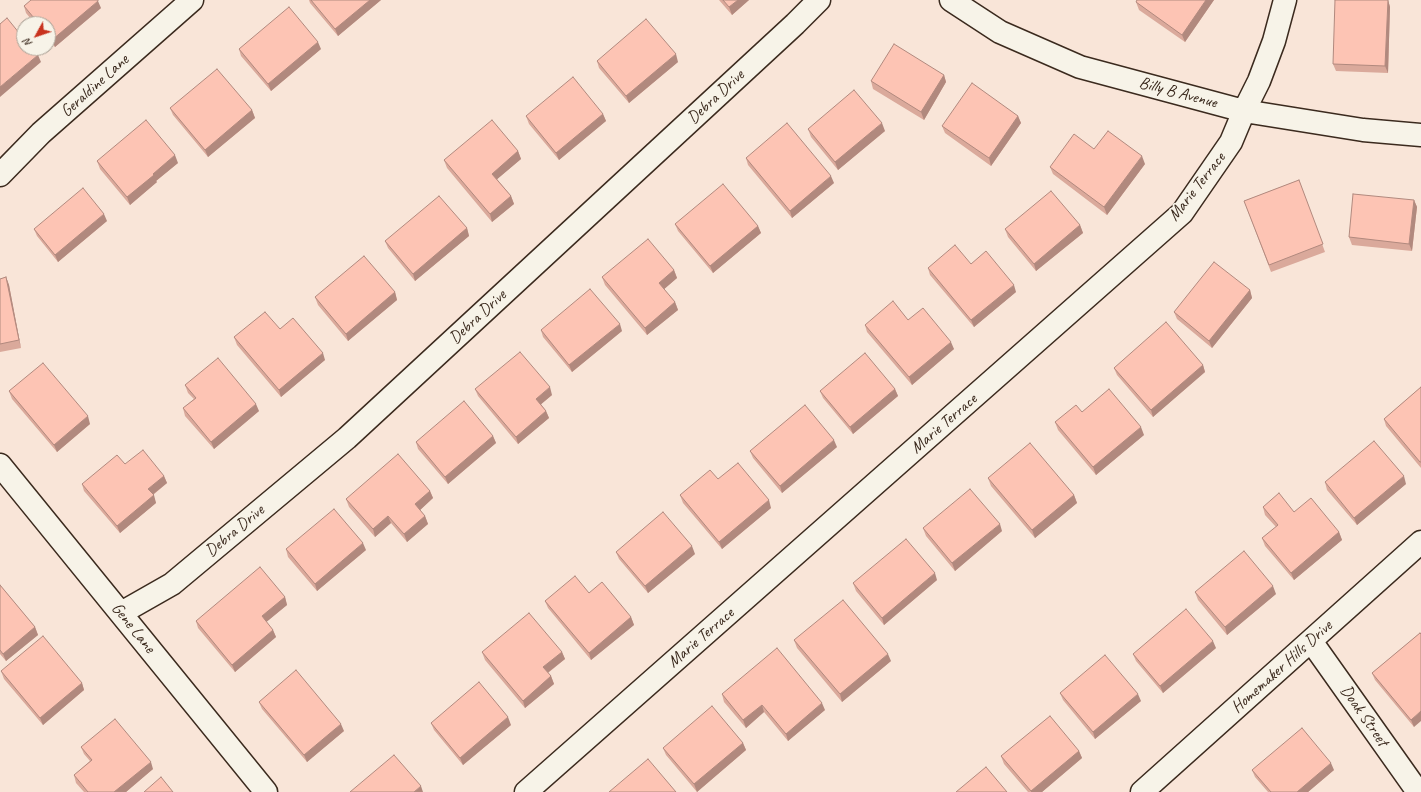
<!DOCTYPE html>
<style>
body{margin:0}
#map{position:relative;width:1421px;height:792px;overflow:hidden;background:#f9e5d8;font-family:Caveat,sans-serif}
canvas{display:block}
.north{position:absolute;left:16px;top:16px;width:40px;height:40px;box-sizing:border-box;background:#f7f3e8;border:1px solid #aca397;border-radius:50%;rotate:230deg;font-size:11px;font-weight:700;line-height:16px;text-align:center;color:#3b2a1e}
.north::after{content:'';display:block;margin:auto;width:14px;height:18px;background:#c8321e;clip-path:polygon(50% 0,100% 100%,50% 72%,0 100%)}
</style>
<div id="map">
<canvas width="1421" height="792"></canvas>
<div class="north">N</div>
</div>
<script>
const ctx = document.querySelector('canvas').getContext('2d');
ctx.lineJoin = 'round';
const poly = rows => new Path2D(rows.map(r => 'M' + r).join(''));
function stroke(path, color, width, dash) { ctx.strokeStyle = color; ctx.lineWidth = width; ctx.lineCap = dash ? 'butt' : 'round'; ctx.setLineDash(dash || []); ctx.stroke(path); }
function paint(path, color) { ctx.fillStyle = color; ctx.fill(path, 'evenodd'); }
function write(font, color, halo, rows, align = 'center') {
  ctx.font = font + ' Caveat,sans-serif'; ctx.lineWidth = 3.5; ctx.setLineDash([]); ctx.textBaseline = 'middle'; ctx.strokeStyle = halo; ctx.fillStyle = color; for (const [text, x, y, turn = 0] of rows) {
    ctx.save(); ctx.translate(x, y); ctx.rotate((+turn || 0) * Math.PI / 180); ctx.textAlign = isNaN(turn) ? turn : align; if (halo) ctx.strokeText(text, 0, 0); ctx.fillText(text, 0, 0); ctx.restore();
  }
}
const street = poly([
 [951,0,1000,32,1080,67,1244,111,1363,130,1421,135],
 [0,175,41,133,192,0],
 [0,465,266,792],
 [121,613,172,584,347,438,795,24,819,0],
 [1311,641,1418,792],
 [526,792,1182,213,1231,142,1244,111,1259,81,1274,41,1285,0],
 [1142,792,1421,542]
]);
const wall = poly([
 [309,0,381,0,338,36,310,3],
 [719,0,749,0,732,15],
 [1137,0,1214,0,1185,42,1139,10,1136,2],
 [1388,0,1390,7,1388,73,1336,71,1333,64],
 [24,6,101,8,55,47,48,39,48,24,35,24,26,13],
 [239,49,321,49,271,91,241,56],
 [597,61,678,62,629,103,599,68],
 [944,75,946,82,924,120,873,89,871,81],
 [170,108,252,110,255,118,208,157,173,115],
 [603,114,606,121,559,160,529,124,526,116],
 [1018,116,1021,123,991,166,945,133,942,126],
 [808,129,885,131,838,170,811,137],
 [518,151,521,159,497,179,511,196,514,204,492,222,447,168,444,160],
 [746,158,834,183,792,218,748,165],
 [97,161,178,163,156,181,157,182,130,205,100,169],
 [1145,164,1107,215,1053,174,1050,167],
 [1299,180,1325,252,1271,272,1244,201],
 [1414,200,1417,207,1412,251,1352,245,1349,237],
 [107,221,58,262,37,236,34,229],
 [675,224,758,226,761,233,713,273,678,231],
 [1080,225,1083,233,1036,271,1008,237,1005,229],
 [467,228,469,236,415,281,388,248,385,241],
 [971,264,1016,292,974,327,930,275,928,268],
 [674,270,677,278,664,289,675,302,678,310,647,335,605,285,602,277],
 [6,277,9,285,21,348,0,352,0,279],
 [1250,290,1252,298,1212,348,1177,319,1174,312],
 [395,292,397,300,348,341,318,305,315,297],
 [908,320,954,349,912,385,867,332,865,325],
 [280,329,325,360,281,397,237,345,234,337],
 [541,330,622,331,572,372,543,337],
 [1203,365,1205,372,1153,417,1117,375,1114,368],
 [185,385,259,411,214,449,185,416,183,408,194,399,188,393],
 [1421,387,1421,468,1386,426,1384,419],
 [475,389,552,395,541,404,546,411,549,418,518,444,478,396],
 [895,389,898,396,853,434,823,398,820,391],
 [9,391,90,424,57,452,12,399],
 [1082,412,1144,435,1096,475,1058,430,1055,422],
 [493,436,496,443,448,484,418,449,416,442],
 [837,447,782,493,753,458,750,451],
 [125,464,164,476,167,483,153,495,156,503,120,533,84,491,82,484],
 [988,478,1074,495,1077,503,1035,538,991,486],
 [718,479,771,508,722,549,683,503,680,495],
 [1325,482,1406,484,1357,525,1327,490],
 [430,491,433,498,420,510,425,516,428,524,407,542,391,523,375,537,349,507,346,499],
 [1263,507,1294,512,1339,532,1342,540,1294,580,1265,546,1262,538,1276,527,1265,515],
 [923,528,1002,531,955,571,926,536],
 [286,549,366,550,317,591,288,557],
 [616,552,695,554,648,593,619,559],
 [937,580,884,625,856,591,853,583],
 [0,585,35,627,38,635,6,661,0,654],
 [1195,592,1276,594,1227,635,1198,600],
 [589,593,631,617,634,625,591,660,548,608,545,601],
 [285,597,287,605,266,622,273,630,276,637,235,672,198,628,196,621],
 [1420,633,1414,727,1375,680,1372,673],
 [794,640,891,661,842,702,797,648],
 [1216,648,1163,693,1136,661,1133,654],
 [482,652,562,652,565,659,548,673,551,676,554,684,525,708,485,660],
 [1,671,82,683,84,690,43,725,4,679],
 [1060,693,1141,701,1095,739,1063,700],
 [722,694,825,710,788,741,764,712,746,728,724,702],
 [259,702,344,731,307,762,262,709],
 [431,723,511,725,463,765,434,730],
 [743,743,746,750,697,792,666,755,663,748],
 [81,747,153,769,126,792,84,792,76,783,74,775,90,761,84,754],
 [1079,751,1082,758,1042,792,1028,792,1004,764,1001,756],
 [1252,770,1334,770,1308,792,1268,792,1255,777]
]);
const shadedWall = poly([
 [370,0,381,0,338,36,335,29],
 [738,0,749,0,732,15,729,7],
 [1206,0,1214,0,1185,42,1182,35],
 [1388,0,1390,7,1388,73,1385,66],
 [98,1,101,8,55,47,52,40],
 [318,42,321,49,271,91,268,84],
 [676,54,678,62,629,103,626,96],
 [38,55,41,62,0,97,0,87],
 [944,75,946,82,924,120,921,112],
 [252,110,255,118,208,157,205,150],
 [603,114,606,121,559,160,556,153],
 [1018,116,1021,123,991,166,989,158],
 [882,123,885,131,838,170,835,162],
 [518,151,521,159,495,181,492,174],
 [175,155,178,163,156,181,157,182,130,205,127,197,153,174],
 [1142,156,1145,164,1107,215,1104,207],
 [831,176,834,183,792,218,790,211],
 [511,196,514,204,492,222,490,214],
 [1414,200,1417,207,1412,251,1409,244],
 [104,214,107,221,58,262,55,255],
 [1080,225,1083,233,1036,271,1034,264],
 [758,226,761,233,713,273,710,266],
 [467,228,469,236,415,281,413,274],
 [674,270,677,278,662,291,659,283],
 [6,277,9,285,21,348,19,340],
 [1014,285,1016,292,974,327,971,320],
 [1250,290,1252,298,1212,348,1209,341],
 [395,292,397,300,348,341,346,334],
 [675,302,678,310,647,335,645,328],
 [620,324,622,331,572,372,569,365],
 [951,342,954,349,912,385,909,377],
 [323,353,325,360,281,397,279,390],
 [1203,365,1205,372,1153,417,1151,410],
 [550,387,552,395,539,406,536,399],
 [895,389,898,396,853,434,850,427],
 [256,404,259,411,214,449,211,442],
 [546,411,549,418,518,444,516,437],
 [88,416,90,424,57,452,54,445],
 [1141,427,1144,435,1096,475,1093,467],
 [493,436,496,443,448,484,445,477],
 [834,440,837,447,782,493,780,486],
 [164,476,167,483,151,496,148,489],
 [1404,476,1406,484,1357,525,1354,518],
 [430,491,433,498,418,512,415,504],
 [154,495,156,503,120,533,117,526],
 [1074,495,1077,503,1035,538,1032,530],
 [769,500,771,508,722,549,719,542],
 [388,516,391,523,375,537,373,529],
 [425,516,428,524,407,542,404,534],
 [1000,524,1002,531,955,571,952,563],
 [1339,532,1342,540,1294,580,1291,573],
 [363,543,366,550,317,591,315,584],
 [692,546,695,554,648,593,645,586],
 [935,573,937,580,884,625,882,618],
 [1273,586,1276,594,1227,635,1225,627],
 [285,597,287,605,264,624,262,616],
 [631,617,634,625,591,660,589,653],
 [35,627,38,635,6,661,3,654],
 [273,630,276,637,235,672,232,665],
 [1213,641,1216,648,1163,693,1160,686],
 [562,652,565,659,546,674,543,667],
 [888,654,891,661,842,702,840,694],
 [551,676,554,684,525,708,523,701],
 [82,683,84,690,43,725,40,718],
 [1138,694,1141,701,1095,739,1093,732],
 [822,703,825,710,788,741,786,734],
 [762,705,764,712,746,728,743,720],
 [1421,711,1421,721,1414,727,1411,720],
 [508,717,511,725,463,765,460,758],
 [341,724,344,731,307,762,304,755],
 [743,743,746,750,697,792,694,784],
 [1079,751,1082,758,1042,792,1031,792,1031,791],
 [151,762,153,769,126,792,114,792],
 [1331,763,1334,770,1308,792,1297,792],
 [421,786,423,792,414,792]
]);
const building = poly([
 [31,0,98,0,98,1,52,40,48,35,48,24,39,24,24,6,31,0],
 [311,0,370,0,335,29,311,0],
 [723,0,738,0,729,7,723,0],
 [1137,0,1206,0,1182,35,1136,2,1137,0],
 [1335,0,1388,0,1385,66,1333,64,1335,0],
 [289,7,318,42,268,84,239,49,289,7],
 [7,18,24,39,24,48,32,48,38,55,0,87,0,24,7,18],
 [646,19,676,54,626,96,597,61,646,19],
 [894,44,944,75,921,112,871,81,894,44],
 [217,69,252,110,205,150,170,108,217,69],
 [573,77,603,114,556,153,526,116,573,77],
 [972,83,1018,116,989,158,942,126,972,83],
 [854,90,882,123,835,162,808,129,854,90],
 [146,120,175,155,153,174,154,175,127,197,97,161,146,120],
 [492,120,518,151,492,174,511,196,490,214,444,160,492,120],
 [787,123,831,176,790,211,746,158,787,123],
 [1108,131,1142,156,1104,207,1050,167,1074,134,1094,149,1108,131],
 [1299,180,1323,244,1269,265,1244,201,1299,180],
 [723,184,758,226,710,266,675,224,723,184],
 [83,188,104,214,55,255,34,229,83,188],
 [1051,191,1080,225,1034,264,1005,229,1051,191],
 [1353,194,1414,200,1409,244,1349,237,1353,194],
 [439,196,467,228,413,274,385,241,439,196],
 [648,239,674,270,659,283,675,302,645,328,602,277,648,239],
 [955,245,971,264,986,251,1014,285,971,320,928,268,955,245],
 [364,256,395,292,346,334,315,297,364,256],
 [1214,262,1250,290,1209,341,1174,312,1214,262],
 [6,277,19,340,0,344,0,279,6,277],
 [590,289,620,324,569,365,541,330,590,289],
 [893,301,908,320,923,308,951,342,909,377,865,325,893,301],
 [265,312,280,329,293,318,323,353,279,390,234,337,265,312],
 [1166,322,1203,365,1151,410,1114,368,1166,322],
 [520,352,550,387,536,399,546,411,516,437,475,389,520,352],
 [865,353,895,389,850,427,820,391,865,353],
 [218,358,256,404,211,442,183,408,196,398,185,385,218,358],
 [43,363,88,416,54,445,9,391,43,363],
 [1421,387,1421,462,1420,462,1384,419,1421,387],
 [1109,389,1141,427,1093,467,1055,422,1076,405,1082,412,1109,389],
 [464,401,493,436,445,477,416,442,464,401],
 [805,405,834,440,780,486,750,451,805,405],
 [1374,441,1404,476,1354,518,1325,482,1374,441],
 [1030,443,1074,495,1032,530,988,478,1030,443],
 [143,450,164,476,148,489,154,495,117,526,82,484,117,455,125,464,143,450],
 [398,454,430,491,415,504,425,516,404,534,388,516,373,529,346,499,398,454],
 [738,463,769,500,719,542,680,495,710,470,718,479,738,463],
 [970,489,1000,524,952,563,923,528,970,489],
 [1279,493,1294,512,1311,498,1339,532,1291,573,1262,538,1278,525,1263,507,1279,493],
 [334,509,363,543,315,584,286,549,334,509],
 [663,512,692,546,645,586,616,552,663,512],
 [906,539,935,573,882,618,853,583,906,539],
 [1244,551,1273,586,1225,627,1195,592,1244,551],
 [260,567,285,597,262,616,273,630,232,665,196,621,260,567],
 [575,576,589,593,602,582,631,617,589,653,545,601,575,576],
 [0,585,35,627,3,654,0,650,0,585],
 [843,600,888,654,840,694,794,640,843,600],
 [1186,609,1213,641,1160,686,1133,654,1186,609],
 [529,613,562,652,543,667,551,676,523,701,482,652,529,613],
 [1420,633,1421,634,1421,711,1411,720,1372,673,1420,633],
 [43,636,82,683,40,718,1,671,43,636],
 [777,648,822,703,786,734,762,705,743,720,722,694,777,648],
 [1105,655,1138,694,1093,732,1060,693,1105,655],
 [296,670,341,724,304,755,259,702,296,670],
 [479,682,508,717,460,758,431,723,479,682],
 [712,706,743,743,694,784,663,748,712,706],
 [1050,716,1079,751,1031,791,1001,756,1050,716],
 [115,719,151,762,114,792,88,792,74,775,92,760,81,747,115,719],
 [1302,728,1331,763,1297,792,1271,792,1252,770,1302,728],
 [394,755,421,786,414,792,350,792,394,755],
 [648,759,676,792,609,792,648,759],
 [986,767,1007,792,956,792,986,767],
 [161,777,173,792,144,792,161,777]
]);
const streetNames = [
 ["Geraldine Lane",95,86,-42],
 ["Billy B Avenue",1178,93,15],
 ["Debra Drive",716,97,-43],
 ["Marie Terrace",1197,187,-52],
 ["Debra Drive",478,317,-43],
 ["Marie Terrace",944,424,-41],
 ["Debra Drive",235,531,-40],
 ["Gene Lane",133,628,51],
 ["Marie Terrace",701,638,-41],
 ["Homemaker Hills Drive",1282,667,-42],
 ["Doak Street",1364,716,55]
];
stroke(street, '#3b2a1e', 25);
stroke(street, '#f7f3e8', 22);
paint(wall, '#daa99b');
paint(shadedWall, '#b1897e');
paint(building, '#fdc4b4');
stroke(building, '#b1897e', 1);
write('17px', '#3b2a1e', '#f7f3e8', streetNames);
</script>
